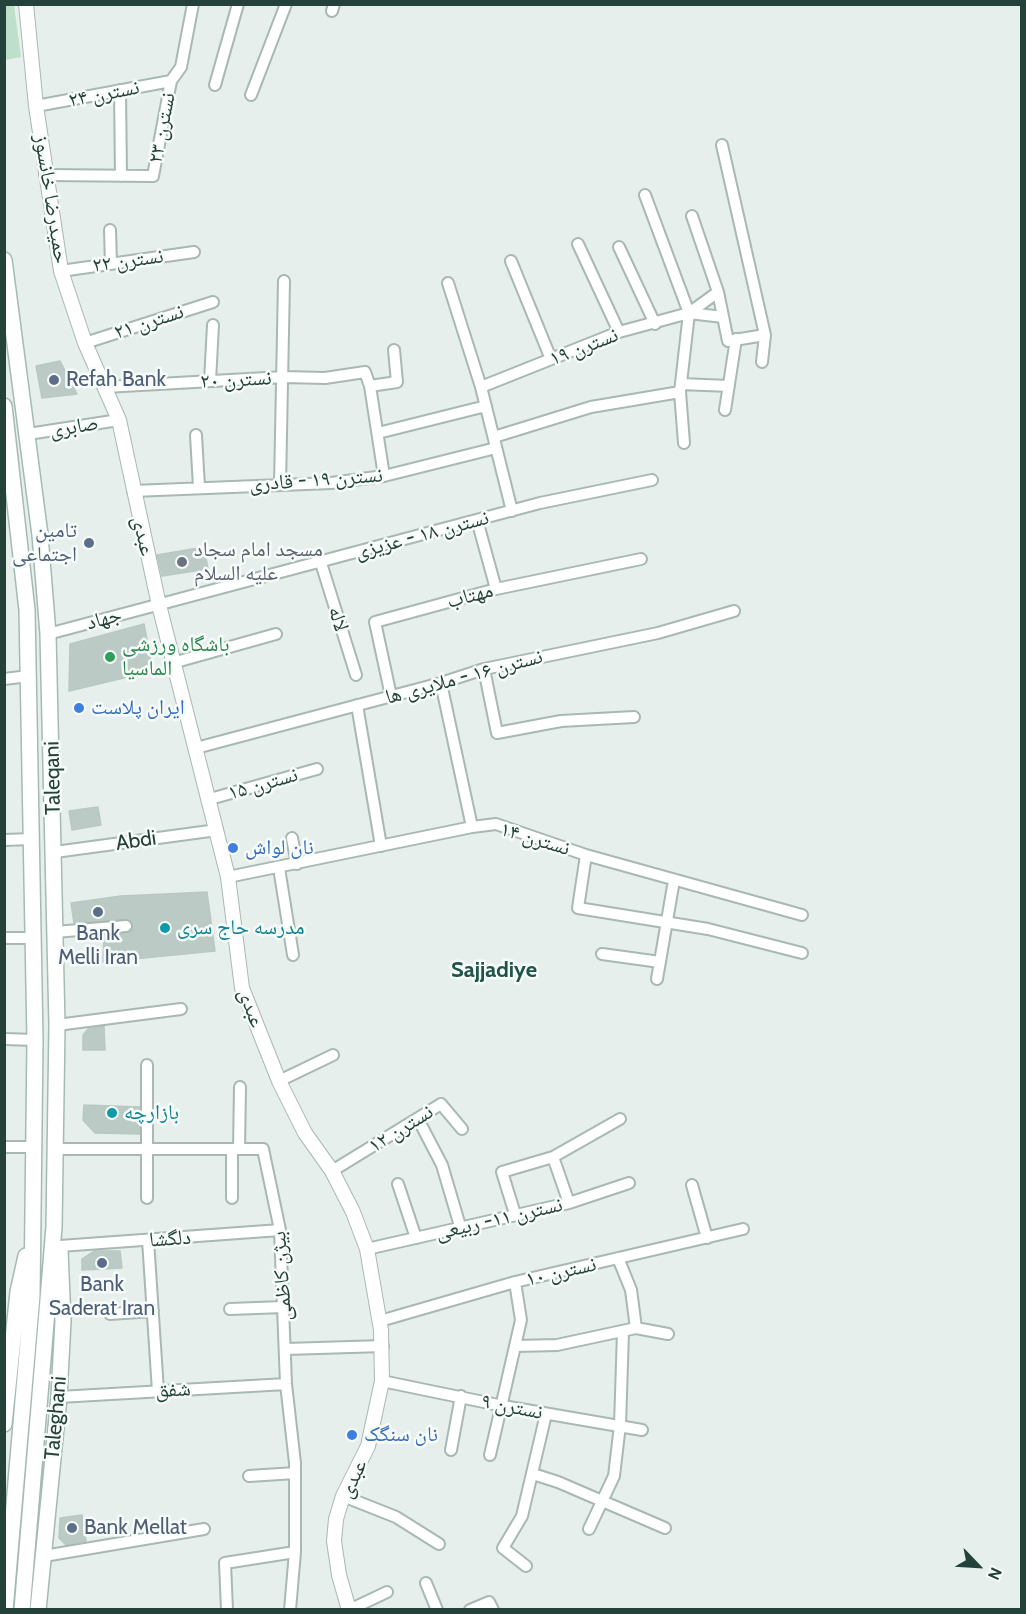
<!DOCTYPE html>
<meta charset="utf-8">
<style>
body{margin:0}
#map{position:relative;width:1026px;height:1614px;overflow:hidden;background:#e6efeb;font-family:Cabin,sans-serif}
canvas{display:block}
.frame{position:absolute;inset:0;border:6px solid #24423a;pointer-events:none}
.north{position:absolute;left:948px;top:1536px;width:60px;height:60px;-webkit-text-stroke:4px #f7fbf9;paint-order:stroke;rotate:115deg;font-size:16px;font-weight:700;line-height:24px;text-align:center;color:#24423a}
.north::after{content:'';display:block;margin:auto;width:21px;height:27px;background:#24423a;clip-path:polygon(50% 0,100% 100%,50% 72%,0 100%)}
</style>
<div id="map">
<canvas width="1026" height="1614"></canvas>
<div class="frame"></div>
<div class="north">N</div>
</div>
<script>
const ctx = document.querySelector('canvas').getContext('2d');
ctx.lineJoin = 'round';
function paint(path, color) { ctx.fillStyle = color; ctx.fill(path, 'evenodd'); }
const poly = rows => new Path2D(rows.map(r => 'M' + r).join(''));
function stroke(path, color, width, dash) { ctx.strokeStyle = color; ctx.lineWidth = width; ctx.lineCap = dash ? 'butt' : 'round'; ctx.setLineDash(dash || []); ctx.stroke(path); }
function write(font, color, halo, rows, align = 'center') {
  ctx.font = font + ' Cabin,"Noto Naskh Arabic",sans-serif'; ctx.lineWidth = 5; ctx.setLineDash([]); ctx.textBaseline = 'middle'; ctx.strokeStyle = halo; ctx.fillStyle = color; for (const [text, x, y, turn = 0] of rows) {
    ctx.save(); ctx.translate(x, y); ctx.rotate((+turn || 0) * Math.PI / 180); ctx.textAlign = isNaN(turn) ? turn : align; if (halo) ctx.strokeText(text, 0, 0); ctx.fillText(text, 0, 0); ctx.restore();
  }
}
const green = poly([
 [5,4,14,5,21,57,5,60]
]);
const building = poly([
 [60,361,77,394,42,398,36,366,60,361],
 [204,547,208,569,162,576,157,555,204,547],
 [144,624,153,671,69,691,70,644,144,624],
 [98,807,101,825,72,830,69,811,98,807],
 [207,892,215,951,103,962,104,935,130,932,133,929,132,921,125,919,74,923,71,903,121,896,207,892],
 [104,1026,105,1050,83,1050,83,1035,88,1029,104,1026],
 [84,1105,140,1107,140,1134,95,1133,83,1120,84,1105],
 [94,1251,120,1251,122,1268,82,1270,82,1259,94,1251],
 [82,1515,86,1541,66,1545,59,1538,60,1518,82,1515]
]);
const minor = poly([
 [332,11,334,4],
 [171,81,181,67,193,4],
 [215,85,238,4],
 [120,90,121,176],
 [251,95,286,4],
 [36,106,171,81],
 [722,145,765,335,762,362],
 [45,175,153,176,171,81],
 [645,195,689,313,680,392,684,443],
 [692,216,718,292,728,341,765,335],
 [110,230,111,264],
 [578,244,619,332],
 [619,247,655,324],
 [511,261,551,359],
 [61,271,194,252],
 [448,283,481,387,512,511],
 [689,313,723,317],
 [85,343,213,302],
 [210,381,213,325],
 [681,384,729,386],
 [370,386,397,382,394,350],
 [105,387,284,377,325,378,365,372,370,386,384,476],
 [481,387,619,332,689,313,718,292],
 [725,410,736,339],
 [378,433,486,406],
 [28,434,119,420],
 [196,435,199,487],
 [494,437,591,407,680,392],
 [280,485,284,281],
 [133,491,331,483,384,476,496,448],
 [477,520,496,589],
 [321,563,356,675],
 [48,634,540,503,652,480],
 [176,662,276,634],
 [484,669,497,733,561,721,634,717],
 [4,679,29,676],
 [441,683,472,827],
 [391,696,375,622,496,589,641,559],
 [357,705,381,846],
 [196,748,441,683,484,669,658,633,734,611],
 [210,799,317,769],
 [292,838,297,864],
 [4,840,32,839],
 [55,852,217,830],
 [586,855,578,908,708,929,802,953],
 [279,868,293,955],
 [228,877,472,827,496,824,586,855,802,915],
 [55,932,126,926],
 [4,938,34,938],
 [602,954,660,962],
 [657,979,674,880],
 [57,1025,181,1009],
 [4,1039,35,1040],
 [279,1081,333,1055],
 [418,1119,442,1165,460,1226],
 [4,1147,32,1147],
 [56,1149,263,1149,280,1230,286,1384,295,1463,295,1552,290,1610],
 [239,1149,240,1087],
 [553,1157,569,1203],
 [332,1171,441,1104,462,1129],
 [398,1184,416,1238],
 [692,1185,707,1238],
 [147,1198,147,1065],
 [232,1198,232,1149],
 [515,1214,502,1172,553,1157,620,1119],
 [148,1240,158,1391],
 [60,1246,280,1230],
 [367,1249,569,1203,629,1183],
 [618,1258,631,1290,636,1328],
 [230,1309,283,1307],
 [110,1314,153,1311],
 [380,1321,515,1282,743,1229],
 [515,1346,557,1345,636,1328,668,1334],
 [286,1349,383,1346],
 [382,1381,503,1406,642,1430],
 [59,1397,286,1384],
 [451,1450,461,1396],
 [490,1455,521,1320,515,1282],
 [533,1474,558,1482,665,1528],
 [249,1476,295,1473],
 [343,1496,396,1517,439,1544],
 [589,1529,614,1476,620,1425,623,1332],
 [44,1556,204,1529],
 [526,1566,503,1548,522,1516,546,1414],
 [426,1583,437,1610],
 [227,1610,225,1563,295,1552],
 [349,1610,387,1592],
 [470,1610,489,1602,493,1610]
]);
const tertiary = poly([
 [26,4,36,106,61,271,85,343,119,420,159,605,228,877,242,988,279,1081,305,1133,332,1171,353,1212,367,1249,381,1330,382,1381,368,1446,343,1496,336,1519,334,1541,339,1575,349,1610]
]);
const secondary = poly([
 [4,260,40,535,48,634,57,1025,54,1227,22,1610],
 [4,406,27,610,35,1040,32,1296,5,1610],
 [4,1424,18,1292,26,1256],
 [38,1610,59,1397,63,1321,60,1251]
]);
const markers = [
 [54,380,6,"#5c6f8a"],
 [89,543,6,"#5c6f8a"],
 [182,562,6,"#6b7280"],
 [110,657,6,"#2e9e5b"],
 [79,708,6,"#3f7fe0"],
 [233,848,6,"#3f7fe0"],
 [98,912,6,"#5c6f8a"],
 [165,928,6,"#0f9aa8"],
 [112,1113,6,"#0f9aa8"],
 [102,1263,6,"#5c6f8a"],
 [352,1435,6,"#3f7fe0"],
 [72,1528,6,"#5c6f8a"]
];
const streetNames = [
 ["نسترن ۲۴",104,94,-11],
 ["نسترن ۲۳",162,128,-79],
 ["حمیدرضا خانسوز",51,199,81],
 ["نسترن ۲۲",128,261,-8],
 ["نسترن ۲۱",149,322,-18],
 ["نسترن ۱۹",584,347,-21],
 ["نسترن ۲۰",236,380,-3],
 ["صابری",74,427,-9],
 ["نسترن ۱۹ - قادری",316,480,-4],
 ["نسترن ۱۸ - عزیزی",422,535,-15],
 ["عبدی",143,536,77],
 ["مهتاب",470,596,-15],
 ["جهاد",104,619,-15],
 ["لاله",338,619,73],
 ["نسترن ۱۶ - ملایری ها",464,677,-15],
 ["Taleqani",53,778,-91],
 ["نسترن ۱۵",263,784,-16],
 ["نسترن ۱۴",535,839,17],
 ["Abdi",136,841,-8],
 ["عبدی",251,1008,70],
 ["نسترن ۱۲",401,1129,-32],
 ["نسترن ۱۱- ربیعی",499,1219,-13],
 ["دلگشا",170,1239,-4],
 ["نسترن ۱۰",561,1272,-13],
 ["بیژن کاظمی",282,1276,-94],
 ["شفق",173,1390,-3],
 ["نسترن ۹",512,1407,11],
 ["Taleghani",56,1418,-85],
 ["عبدی",353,1479,-65]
];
const serviceNames = [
 ["Refah Bank",66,380],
 ["تامین",77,531,"right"],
 ["اجتماعی",77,555,"right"],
 ["Bank",98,934,"center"],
 ["Melli Iran",98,958,"center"],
 ["Bank",102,1285,"center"],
 ["Saderat Iran",102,1309,"center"],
 ["Bank Mellat",84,1528]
];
const worshipNames = [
 ["مسجد امام سجاد",194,550],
 ["علیه السلام",194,574]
];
const leisureNames = [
 ["باشگاه ورزشی",122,645],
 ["الماسیا",122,669]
];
const shopNames = [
 ["ایران پلاست",91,708],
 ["نان لواش",245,848],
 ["نان سنگک",364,1435]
];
const cultureNames = [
 ["مدرسه حاج سری",177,928],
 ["بازارچه",124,1113]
];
const neighbourhoodNames = [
 ["Sajjadiye",494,971]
];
paint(green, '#bfe0c8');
paint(building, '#bbcac4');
stroke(building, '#b8c9c2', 1.5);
stroke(minor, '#a8b8b2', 14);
stroke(tertiary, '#a8b8b2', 16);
stroke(secondary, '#a4bbb3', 18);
stroke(minor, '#fff', 10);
stroke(tertiary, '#fff', 14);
stroke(secondary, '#fff', 15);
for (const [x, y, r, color] of markers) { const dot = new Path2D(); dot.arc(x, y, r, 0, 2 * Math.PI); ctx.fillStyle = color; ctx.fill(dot); stroke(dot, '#f7fbf9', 2); }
write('21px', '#24423a', '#f7fbf9', streetNames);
write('21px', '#4e5e75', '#f7fbf9', serviceNames, 'left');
write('21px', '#5b616d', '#f7fbf9', worshipNames, 'left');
write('21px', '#27864d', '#f7fbf9', leisureNames, 'left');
write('21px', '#366cbe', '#f7fbf9', shopNames, 'left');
write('21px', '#0d838f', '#f7fbf9', cultureNames, 'left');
write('bold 22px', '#1f5548', '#f7fbf9', neighbourhoodNames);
</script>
